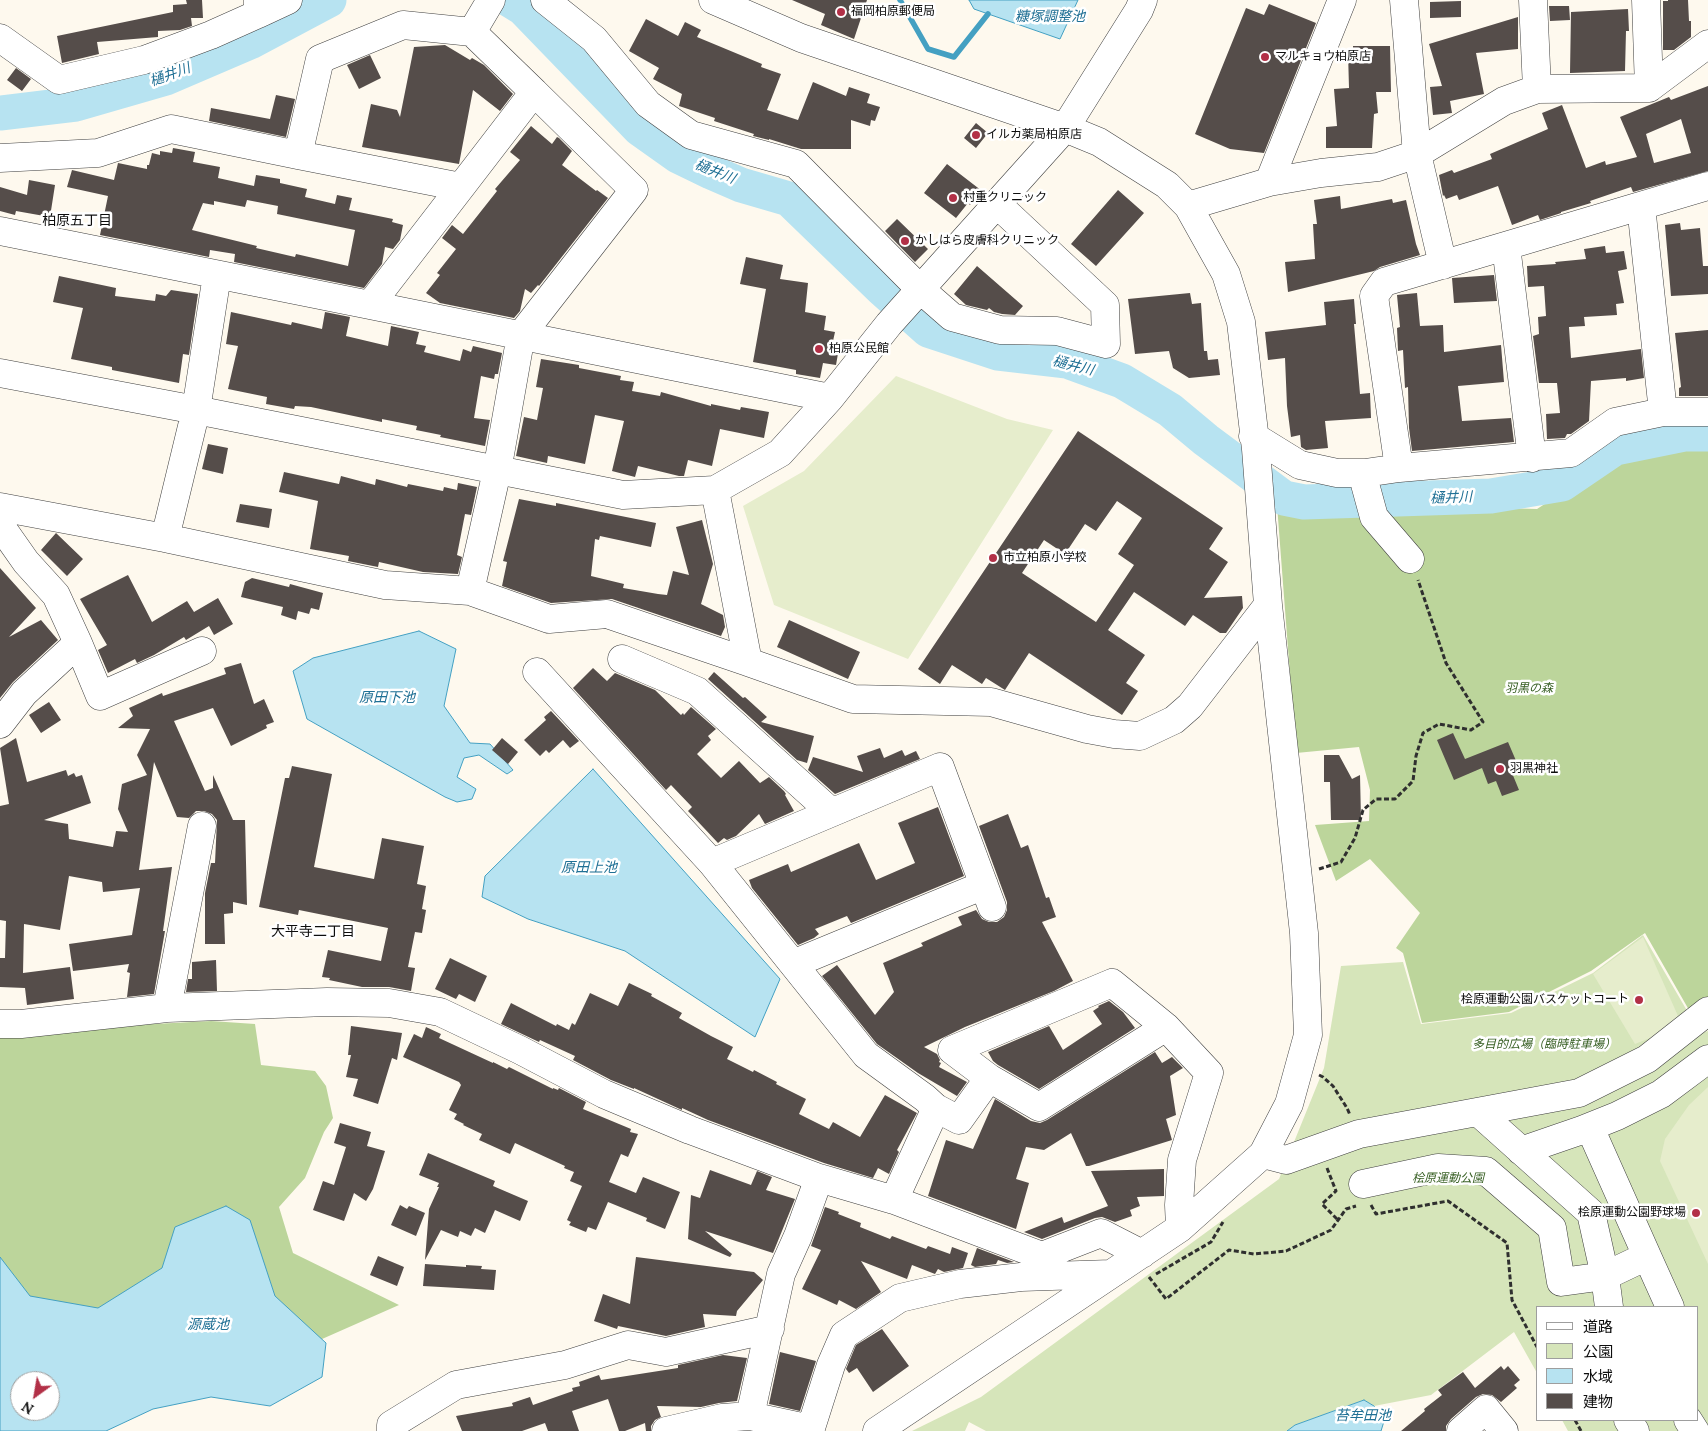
<!DOCTYPE html>
<meta charset="utf-8">
<style>
body{margin:0}
#map{position:relative;width:1708px;height:1431px;overflow:hidden;background:#fef9ee;font-family:Lora,"Noto Sans JP",serif}
canvas{display:block}
.legend{position:absolute;left:1536px;top:1306px;width:162px;height:115px;box-sizing:border-box;background:#fff;border:1px solid #9e9e9e;margin:0;padding:6px 9px;list-style:none;font-size:15px;color:#0d0d0d}
.legend li{display:flex;align-items:center;gap:10px;height:25px}
.legend b{width:25px;border:1px solid #9e9e9e}
.north{position:absolute;left:10px;top:1371px;width:50px;height:50px;box-sizing:border-box;background:#fff;border:1px solid #9e9e9e;border-radius:50%;rotate:212deg;font-size:14px;font-weight:700;line-height:20px;text-align:center;color:#0d0d0d}
.north::after{content:'';display:block;margin:auto;width:18px;height:22px;background:#b23047;clip-path:polygon(50% 0,100% 100%,50% 72%,0 100%)}
</style>
<div id="map">
<canvas width="1708" height="1431"></canvas>
<ul class="legend">
<li><b style="height:6px;background:#fff"></b>道路</li>
<li><b style="height:14px;background:#d6e5ba"></b>公園</li>
<li><b style="height:14px;background:#b7e3f1"></b>水域</li>
<li><b style="height:14px;background:#554d4a"></b>建物</li>
</ul>
<div class="north">N</div>
</div>
<script>
const ctx = document.querySelector('canvas').getContext('2d');
ctx.lineJoin = 'round';
function paint(path, color) { ctx.fillStyle = color; ctx.fill(path, 'evenodd'); }
const poly = rows => new Path2D(rows.map(r => 'M' + r).join(''));
function stroke(path, color, width, dash) { ctx.strokeStyle = color; ctx.lineWidth = width; ctx.lineCap = dash ? 'butt' : 'round'; ctx.setLineDash(dash || []); ctx.stroke(path); }
function write(font, color, halo, rows, align = 'center') {
  ctx.font = font + ' Lora,"Noto Sans JP",serif'; ctx.lineWidth = 5; ctx.setLineDash([]); ctx.textBaseline = 'middle'; ctx.strokeStyle = halo; ctx.fillStyle = color; for (const [text, x, y, turn = 0] of rows) {
    ctx.save(); ctx.translate(x, y); ctx.rotate((+turn || 0) * Math.PI / 180); ctx.textAlign = isNaN(turn) ? turn : align; if (halo) ctx.strokeText(text, 0, 0); ctx.fillText(text, 0, 0); ctx.restore();
  }
}
const green = poly([
 [1643,935,1700,1033,1708,1031,1708,1431,1568,1431,1562,1420,1697,1420,1697,1307,1537,1307,1537,1373,1514,1332,1431,1395,1374,1406,1364,1400,1295,1425,1287,1431,986,1431,969,1422,965,1431,912,1431,981,1397,1279,1179,1324,1068,1341,966,1403,962,1421,1024,1511,1013,1593,973]
]);
const forest = poly([
 [1671,445,1708,448,1708,1030,1701,1031,1645,933,1591,971,1509,1012,1422,1023,1403,953,1396,948,1420,913,1370,859,1336,881,1315,825,1369,821,1370,790,1359,747,1296,753,1277,505,1304,515,1433,506,1537,509,1591,474],
 [211,1021,255,1024,261,1065,315,1071,326,1086,333,1118,324,1132,305,1178,279,1207,293,1253,399,1305,313,1343,156,1285,90,1321,25,1305,0,1272,0,1030,22,1031]
]);
const pitch = poly([
 [896,376,1007,419,1053,430,908,659,774,605,743,506,804,471],
 [1643,937,1682,1025,1635,1044,1593,974],
 [1708,1087,1708,1264,1660,1161,1665,1139,1689,1105]
]);
const water = poly([
 [969,0,1078,0,1060,39,974,9,969,0],
 [419,631,456,649,444,706,470,743,490,744,513,770,507,774,479,755,464,758,457,777,476,789,472,799,457,802,445,797,307,719,293,671,313,658,419,631],
 [593,769,780,979,755,1037,625,951,528,919,482,897,485,876,593,769],
 [226,1206,250,1220,275,1296,326,1343,322,1377,270,1406,211,1397,153,1409,106,1431,0,1431,0,1257,30,1296,98,1308,162,1268,175,1227,226,1206],
 [20,1381,50,1381,50,1411,20,1411,20,1381],
 [1364,1400,1374,1406,1385,1418,1381,1431,1287,1431,1295,1425,1364,1400]
]);
const stream = poly([
 [900,0,928,49,954,57,988,14]
]);
const river = poly([
 [510,0,523,8,640,129,678,156,711,172,741,185,789,199,882,289,928,330,998,353,1067,361,1122,381,1170,410,1206,440,1284,498,1304,502,1491,496,1562,484,1615,448,1684,434,1708,434],
 [0,113,76,104,166,78,250,42,329,0]
]);
const building = poly([
 [186,0,202,0,203,18,191,18,192,26,180,30,158,31,158,37,97,42,99,54,62,63,57,36,173,12,173,5,187,4],
 [792,0,867,0,854,39,821,25,825,14],
 [1668,0,1688,0,1689,21,1691,21,1691,37,1674,50,1663,50,1663,1,1668,1],
 [1461,1,1461,17,1430,18,1430,2],
 [1269,4,1316,23,1264,153,1230,149,1195,134,1246,8,1264,15],
 [1549,6,1569,6,1570,20,1550,21],
 [1628,9,1629,31,1626,31,1625,71,1570,73,1571,12],
 [1518,17,1518,49,1476,53,1484,94,1450,101,1452,113,1433,115,1430,87,1442,86,1429,44],
 [646,19,678,36,685,22,701,30,697,37,762,64,761,67,781,74,767,110,798,120,813,82,846,96,849,87,870,94,867,103,880,107,875,121,871,120,870,126,851,120,851,149,801,149,769,139,769,140,753,136,754,134,714,121,715,118,679,106,682,94,653,79,659,68,629,51],
 [445,45,470,60,472,58,484,65,513,94,500,111,473,90,459,164,362,147,371,104,397,110,400,117,414,47],
 [1353,46,1390,46,1391,92,1376,92,1378,113,1374,114,1372,148,1326,148,1326,127,1337,126,1334,89,1349,88,1348,52,1353,52],
 [370,55,381,78,359,89,347,65],
 [16,68,31,79,22,91,7,80],
 [1708,86,1708,171,1633,192,1631,187,1590,201,1591,203,1561,212,1561,213,1540,220,1538,215,1512,225,1498,186,1459,200,1457,195,1446,199,1444,195,1443,196,1439,175,1452,170,1454,173,1492,159,1490,154,1548,129,1542,113,1562,105,1586,168,1605,161,1606,165,1637,157,1620,117,1669,97,1671,100],
 [1681,119,1691,153,1654,163,1646,134],
 [276,95,295,99,286,137,209,121,211,108,270,119],
 [976,123,988,133,976,148,964,138],
 [531,126,552,144,557,137,559,138,572,151,562,165,596,191,597,190,608,198,539,286,538,285,531,293,525,289,520,311,514,318,440,303,426,293,440,275,437,273,456,249,442,238,452,225,463,234,497,191,495,189,520,160,510,152],
 [173,148,195,152,193,162,220,167,218,178,254,186,256,175,280,179,280,183,307,189,305,197,335,204,337,195,352,198,349,210,393,219,392,222,403,225,400,240,393,249,385,247,382,264,364,288,234,262,235,254,210,250,209,257,100,235,108,196,67,187,72,170,114,180,118,163,147,169,147,165,149,165,152,153,160,155,160,151,172,153],
 [247,200,278,206,277,214,355,230,348,266,296,254,295,257,256,248,257,246,192,230,203,203,214,205,214,201,245,207],
 [947,164,982,191,970,205,968,203,956,218,924,193],
 [29,180,55,185,50,217,16,211,15,215,0,211,0,187,27,195],
 [1118,190,1144,213,1096,266,1071,244],
 [1340,196,1341,209,1392,199,1393,203,1406,200,1416,244,1420,255,1380,267,1374,271,1288,292,1285,262,1315,259,1313,224,1317,224,1314,200],
 [897,219,928,249,915,262,885,231],
 [1680,223,1681,230,1700,228,1703,266,1708,266,1708,294,1671,296,1665,225],
 [1605,246,1606,253,1624,251,1627,269,1618,271,1624,303,1616,304,1617,315,1584,317,1585,326,1569,327,1571,358,1641,349,1644,378,1626,381,1626,378,1591,381,1589,421,1571,434,1567,434,1565,438,1547,439,1546,414,1560,413,1557,383,1539,383,1533,336,1539,334,1538,317,1546,316,1544,286,1528,287,1527,266,1556,264,1555,262,1586,259,1584,249],
 [746,257,783,265,780,279,808,283,805,312,826,316,824,330,835,332,833,341,840,342,836,365,823,363,820,378,796,374,796,370,753,362,766,289,740,284],
 [977,266,1023,306,1015,315,1002,314,994,312,989,308,987,310,966,305,954,294],
 [1494,275,1497,301,1454,303,1452,278],
 [59,276,116,288,115,296,155,301,156,294,166,296,171,290,198,294,189,355,183,354,179,383,112,370,112,367,71,359,83,308,53,302],
 [1190,293,1192,304,1201,303,1204,351,1207,351,1208,360,1218,359,1220,375,1189,378,1173,368,1169,351,1135,354,1128,299],
 [1417,293,1420,326,1443,325,1444,352,1501,345,1504,382,1458,386,1462,421,1511,418,1514,442,1412,451,1409,428,1408,387,1405,388,1403,350,1398,351,1397,328,1400,327,1397,295],
 [1354,299,1356,324,1354,324,1360,394,1370,393,1371,418,1325,421,1328,448,1306,450,1301,447,1300,435,1291,437,1287,406,1285,358,1268,360,1265,332,1326,325,1324,302],
 [231,312,291,325,292,322,322,329,325,312,350,317,346,336,388,346,391,326,419,332,416,344,426,346,424,352,460,361,463,349,471,352,473,346,502,353,498,374,495,374,494,379,481,376,474,418,490,420,485,446,440,437,441,435,416,430,417,426,382,419,382,422,311,407,295,406,294,409,266,404,267,397,228,389,238,346,226,344],
 [1708,330,1708,396,1679,396,1679,388,1681,387,1675,333],
 [541,359,579,365,579,368,621,376,620,380,634,382,632,391,660,396,661,392,711,406,711,404,740,410,741,407,769,412,764,438,720,429,712,466,688,460,684,476,679,476,638,466,635,477,612,471,624,421,595,415,585,464,548,456,547,463,516,456,524,417,537,420,543,388,536,387],
 [1078,431,1223,528,1209,549,1228,562,1204,598,1242,596,1243,608,1226,633,1220,633,1193,615,1185,626,1134,592,1108,630,1145,655,1126,683,1138,691,1122,715,1029,653,1005,690,986,678,982,684,952,665,940,684,918,669],
 [1117,501,1142,518,1118,554,1134,565,1096,622,1022,573,1044,540,1065,554,1085,524,1096,531],
 [208,444,228,448,223,474,202,469],
 [284,472,339,484,341,476,375,485,376,479,407,487,408,484,443,491,444,487,457,490,458,483,477,487,471,515,465,514,457,555,462,557,458,574,423,572,379,562,378,567,348,561,349,556,310,549,318,501,279,492],
 [519,499,556,506,556,503,656,523,651,547,600,536,599,540,595,539,591,576,624,584,623,588,658,594,667,595,673,571,689,575,676,527,702,520,713,564,701,604,723,615,725,627,721,636,612,599,551,603,502,586,507,562,503,561],
 [240,504,272,509,269,528,236,522],
 [56,533,83,559,67,576,41,550],
 [0,568,36,608,9,637,41,620,58,640,13,682,0,698],
 [128,575,152,622,187,601,194,612,218,598,233,624,214,635,209,626,186,640,184,637,154,655,137,663,135,659,108,673,98,650,107,645,80,599],
 [252,578,289,587,290,584,323,593,319,610,311,608,309,614,298,611,296,620,281,615,283,607,241,597,245,582],
 [789,620,860,652,848,679,777,647],
 [241,663,254,704,264,699,274,722,266,725,267,728,231,746,213,708,174,721,205,791,213,788,213,775,233,820,245,820,247,905,233,902,233,913,224,914,225,944,205,944,205,893,211,863,215,863,217,820,212,814,204,811,196,811,189,818,177,817,154,762,139,870,172,867,163,931,165,931,154,994,127,997,130,973,127,972,129,964,73,971,69,944,132,935,140,888,103,892,102,882,69,876,60,930,24,924,23,973,70,967,74,999,27,1005,25,988,0,987,0,958,5,958,6,921,0,920,0,806,9,804,0,748,16,738,27,782,66,770,68,776,74,773,76,777,82,775,91,803,44,820,68,824,69,839,113,847,116,831,128,832,118,809,122,784,147,775,137,755,150,729,118,728,133,716,129,708,162,693,163,696,226,674,224,668],
 [593,668,607,681,615,673,655,690,681,715,683,713,684,715,691,707,716,729,708,736,711,740,697,754,721,778,739,761,760,783,769,777,784,791,786,794,785,795,794,811,765,824,759,814,736,836,727,840,724,838,718,843,688,811,692,807,671,785,666,790,573,688],
 [714,672,743,698,745,697,767,717,761,722,814,736,807,763,797,760,708,679],
 [49,702,61,720,41,733,29,715],
 [551,711,579,741,570,748,563,740,549,753,546,750,540,756,524,740,546,720,544,717],
 [1453,733,1465,759,1508,742,1520,770,1512,773,1519,790,1502,796,1496,781,1488,784,1482,768,1454,780,1437,740],
 [502,738,518,752,508,764,492,750],
 [880,748,884,758,902,750,905,756,916,751,920,759,835,794,808,770,813,757,863,772,857,756],
 [1324,755,1339,755,1352,779,1360,775,1361,820,1331,820,1330,782,1324,782],
 [292,766,332,774,314,867,374,879,382,838,424,846,417,884,426,886,422,909,426,910,422,933,415,932,408,967,415,968,411,991,389,987,362,987,329,980,330,978,322,977,328,950,381,961,388,928,299,910,298,915,259,907,285,778,289,778],
 [938,807,964,876,851,923,847,916,815,929,819,934,814,938,798,945,752,888,749,880,788,864,791,872,859,843,876,880,915,863,898,823],
 [1008,814,1021,848,1028,845,1046,898,1049,897,1056,917,1042,922,1073,981,1054,991,965,1027,924,1047,937,1054,940,1060,939,1062,941,1063,939,1067,967,1082,957,1096,918,1073,877,1044,822,976,837,965,875,1015,894,992,883,963,923,946,921,943,962,925,958,917,976,910,982,919,989,922,997,922,1004,917,1007,910,1007,902,979,826],
 [450,958,487,976,475,1002,459,994,456,999,435,989],
 [216,960,217,991,186,992,188,979,192,979,192,962],
 [629,983,652,994,651,996,682,1013,679,1018,711,1036,733,1047,727,1059,753,1072,754,1070,777,1082,776,1084,806,1099,799,1114,829,1129,833,1122,860,1137,885,1095,917,1113,897,1150,899,1152,889,1174,878,1168,873,1178,824,1163,708,1120,682,1108,682,1110,634,1088,634,1089,611,1080,573,1060,575,1056,540,1040,539,1042,501,1024,511,1003,556,1026,557,1024,569,1030,572,1023,575,1025,590,993,618,1006],
 [1109,1001,1123,1012,1135,1028,1039,1089,998,1065,993,1061,988,1052,1049,1026,1063,1050,1102,1024,1093,1011,1099,1007,1098,1006],
 [351,1026,402,1033,397,1060,392,1058,378,1104,353,1096,358,1079,346,1077,351,1055,348,1055],
 [426,1027,441,1034,439,1038,493,1063,493,1062,507,1069,509,1067,553,1089,553,1088,558,1090,559,1088,586,1102,583,1109,631,1129,630,1132,638,1134,628,1157,621,1154,609,1182,636,1193,643,1177,680,1192,665,1229,646,1221,647,1218,608,1202,596,1230,588,1227,586,1232,569,1225,571,1222,567,1220,582,1186,570,1181,574,1172,564,1168,565,1166,515,1143,510,1154,479,1140,482,1134,463,1125,464,1124,454,1119,457,1114,449,1110,461,1085,459,1082,403,1057,414,1034,422,1038],
 [1155,1052,1162,1063,1172,1057,1183,1068,1170,1076,1176,1115,1166,1119,1172,1140,1089,1166,1086,1166,1071,1133,1044,1150,1026,1147,1016,1179,1029,1183,1016,1229,928,1196,946,1140,973,1149,995,1099,1031,1121,1040,1123,1047,1120],
 [340,1123,371,1132,367,1146,385,1151,373,1189,366,1201,354,1193,344,1221,313,1210,323,1181,334,1185,346,1147,334,1143],
 [428,1153,495,1181,493,1186,528,1201,520,1221,495,1210,485,1233,475,1228,471,1236,460,1231,458,1237,441,1230,425,1260,429,1209,439,1187,437,1187,439,1183,419,1175],
 [1164,1169,1164,1196,1137,1197,1140,1206,1130,1210,1132,1216,1115,1222,1102,1217,1095,1218,1042,1239,1024,1232,1062,1217,1064,1223,1108,1206,1091,1171],
 [710,1170,751,1185,757,1171,772,1177,766,1190,795,1199,773,1253,705,1231,732,1254,730,1257,688,1239,691,1195,700,1198],
 [400,1205,407,1209,409,1206,425,1213,416,1236,391,1225],
 [825,1207,839,1212,838,1214,861,1223,860,1227,890,1239,892,1236,926,1249,928,1246,950,1254,952,1247,968,1253,963,1268,944,1272,938,1269,935,1274,912,1265,907,1279,861,1261,881,1292,856,1309,839,1300,837,1305,802,1289,821,1250,811,1246],
 [977,1248,1014,1262,1007,1263,998,1260,996,1264,975,1267,971,1265],
 [378,1256,404,1267,397,1286,370,1275],
 [636,1257,754,1272,763,1280,737,1311,736,1316,703,1314,705,1327,666,1336,618,1326,617,1329,594,1321,603,1294,630,1304],
 [425,1264,466,1267,466,1265,482,1266,481,1269,496,1270,494,1290,423,1286],
 [882,1329,909,1366,873,1392,857,1368,849,1373,846,1369,856,1345],
 [780,1352,816,1361,800,1411,769,1404],
 [723,1355,747,1358,737,1401,719,1403,701,1407,657,1406,661,1417,655,1420,651,1426,651,1431,646,1431,645,1423,625,1431,619,1431,608,1399,572,1411,579,1431,548,1431,545,1423,522,1431,462,1431,456,1416,513,1406,512,1403,530,1397,533,1405,573,1391,572,1388,580,1386,579,1382,599,1375,601,1380,678,1368,678,1365],
 [1501,1366,1504,1370,1508,1366,1520,1380,1514,1385,1517,1388,1501,1402,1492,1395,1483,1394,1476,1397,1451,1419,1446,1426,1446,1431,1401,1431,1425,1411,1424,1409,1442,1395,1438,1390,1463,1372,1475,1388]
]);
const path = poly([
 [1319,869,1341,862,1355,838,1363,810,1376,799,1395,799,1413,781,1416,756,1423,733,1439,724,1471,730,1483,722,1446,663,1418,580],
 [1319,1075,1323,1077,1333,1086,1347,1108,1350,1115],
 [1327,1168,1336,1191,1322,1204,1338,1220],
 [1371,1205,1376,1214,1448,1201,1507,1243,1512,1300,1537,1347],
 [1156,1274,1211,1242,1223,1222],
 [1149,1277,1166,1299,1229,1250,1254,1254,1286,1251,1331,1230,1346,1209,1356,1206],
 [1575,1420,1581,1431]
]);
const minor = poly([
 [545,0,594,39,648,104,691,135,796,164,920,289,952,317,1000,330,1057,331,1106,344,1105,305,997,204],
 [713,0,801,38,1065,128,1099,142,1167,185,1188,206,1226,274,1241,322,1256,449,1268,605,1304,933,1308,1035,1289,1104,1263,1154,1180,1228,877,1431],
 [1404,0,1417,154,1443,265],
 [1533,0,1537,89],
 [1646,0,1649,88],
 [258,14,288,0],
 [472,32,491,0],
 [0,38,59,80,144,60,211,35,258,14,258,0],
 [0,158,98,153,171,129,298,155,461,187,534,92,472,32,403,25,320,59,298,155],
 [1269,182,1342,0],
 [1188,206,1269,182,1321,173,1378,167,1417,154,1504,101,1537,89,1649,88,1708,44],
 [1641,206,1663,412],
 [0,231,370,305,461,187],
 [1506,246,1532,458],
 [370,305,830,398],
 [0,373,196,410,623,495,715,490,780,453,830,398,889,324,1065,128,1139,10,1143,0],
 [1253,436,1300,465,1337,473,1365,473,1399,468,1571,453,1615,422,1663,412,1708,412],
 [1399,468,1374,296,1384,282,1708,186],
 [1365,473,1365,484,1374,517,1410,559],
 [715,490,748,662,853,699,991,702,1087,729,1114,734,1140,736,1174,720,1190,706,1268,605],
 [0,507,165,538,385,585,470,591,549,619,607,614,748,662],
 [0,525,26,562,56,595,78,643],
 [165,538,196,410,217,275],
 [470,591,497,471,521,335,634,190,534,92],
 [622,659,697,691,831,812],
 [537,672,712,863,866,1055,925,1098,936,1108,894,1200],
 [0,724,24,693,78,643,100,696,202,651],
 [712,863,940,767,992,907],
 [793,964,984,885],
 [167,1008,202,826],
 [0,1024,21,1024,167,1008,327,1002,389,1003,440,1012,520,1050,604,1094,690,1130,819,1178,894,1200,1042,1256,1101,1233,1142,1254],
 [989,1078,952,1050,1112,983,1166,1027],
 [936,1108,959,1120,989,1078,1039,1107,1166,1027,1209,1073,1182,1160,1179,1205,1180,1228],
 [1478,1112,1591,1213,1605,1276,1609,1307],
 [1521,1151,1582,1130,1617,1116,1661,1094,1708,1059],
 [1263,1154,1286,1160,1359,1134,1579,1093,1647,1059,1708,1011],
 [1363,1184,1438,1168,1486,1171,1552,1228,1561,1282,1605,1276,1647,1256,1594,1137],
 [1647,1256,1670,1307],
 [750,1416,781,1274,798,1236,819,1178],
 [1628,1420,1635,1431],
 [1688,1420,1695,1431],
 [391,1431,391,1425,456,1385,565,1365,628,1345,666,1352,770,1329],
 [666,1431,722,1418,750,1416,811,1429],
 [810,1431,831,1365,844,1335,900,1298,960,1284,1021,1277,1111,1274],
 [1461,1431,1486,1409,1504,1431]
]);
const markers = [
 [841,12,5,"#b23047"],
 [1265,57,5,"#b23047"],
 [976,135,5,"#b23047"],
 [953,198,5,"#b23047"],
 [905,241,5,"#b23047"],
 [819,349,5,"#b23047"],
 [993,558,5,"#b23047"],
 [1500,769,5,"#b23047"],
 [1639,1000,5,"#b23047"],
 [1696,1213,5,"#b23047"]
];
const poiNames = [
 ["福岡柏原郵便局",851,12],
 ["マルキョウ柏原店",1275,57],
 ["イルカ薬局柏原店",986,135],
 ["村重クリニック",963,198],
 ["かしはら皮膚科クリニック",915,241],
 ["柏原公民館",829,349],
 ["市立柏原小学校",1003,558],
 ["羽黒神社",1510,769],
 ["桧原運動公園バスケットコート",1629,1000,"right"],
 ["桧原運動公園野球場",1686,1213,"right"]
];
const parkNames = [
 ["羽黒の森",1529,689],
 ["多目的広場（臨時駐車場）",1544,1045],
 ["桧原運動公園",1448,1179]
];
const waterNames = [
 ["糠塚調整池",1050,17],
 ["樋井川",170,75,-20],
 ["樋井川",715,172,22],
 ["樋井川",1073,366,14],
 ["樋井川",1451,498,-2],
 ["原田下池",387,698],
 ["原田上池",589,868],
 ["源蔵池",208,1325],
 ["苔牟田池",1363,1416]
];
const neighbourhoodNames = [
 ["柏原五丁目",77,221],
 ["大平寺二丁目",313,932]
];
paint(green, '#d6e5ba');
paint(forest, '#bcd59b');
paint(pitch, '#e6edcc');
paint(water, '#b7e3f1');
stroke(water, '#44a0c2', 1);
stroke(stream, '#44a0c2', 5.5);
stroke(river, '#b7e3f1', 35);
paint(building, '#554d4a');
stroke(minor, '#404040', 29);
stroke(path, '#2f2f2f', 3, [5, 2.5]);
stroke(minor, '#fff', 28);
for (const [x, y, r, color] of markers) { const dot = new Path2D(); dot.arc(x, y, r, 0, 2 * Math.PI); ctx.fillStyle = color; ctx.fill(dot); stroke(dot, '#fff', 2); }
write('12px', '#0d0d0d', '#fff', poiNames, 'left');
write('italic 12px', '#375f23', '#fff', parkNames);
write('italic 14px', '#207095', '#fff', waterNames);
write('14px', '#0d0d0d', '#fff', neighbourhoodNames);
</script>
